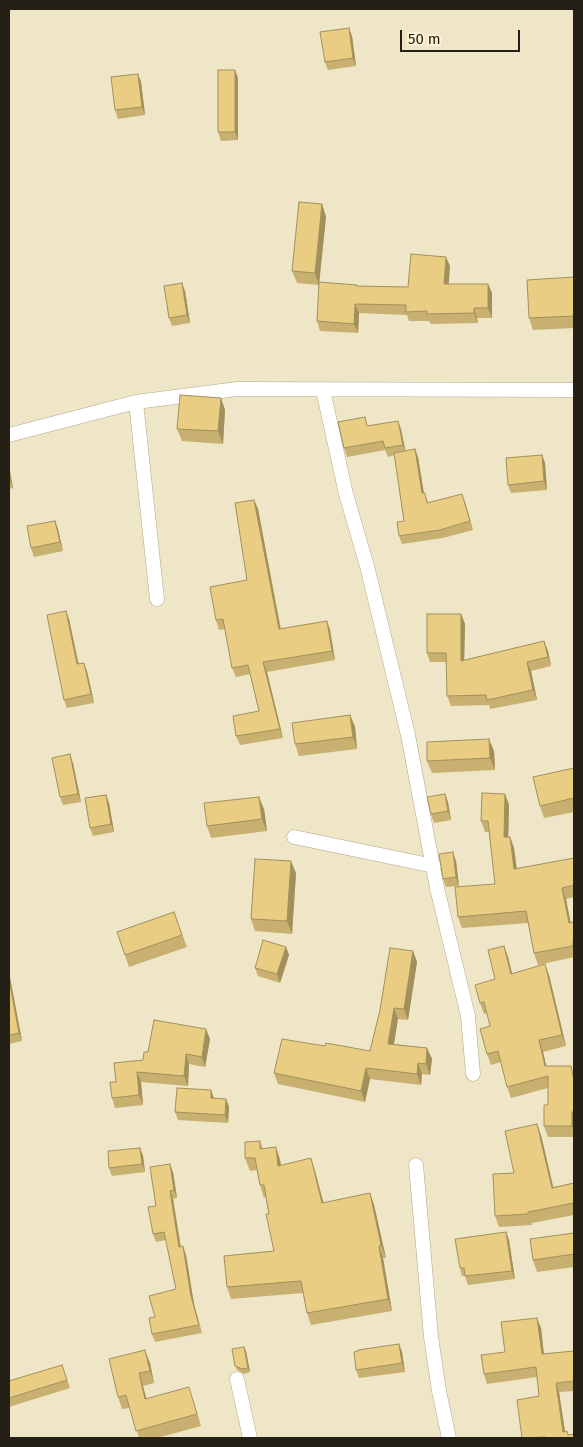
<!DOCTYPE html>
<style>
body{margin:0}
#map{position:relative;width:583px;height:1447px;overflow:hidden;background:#efe5c7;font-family:"Fira Sans",sans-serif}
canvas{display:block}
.frame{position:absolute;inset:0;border:10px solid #242015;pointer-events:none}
.scale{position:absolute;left:400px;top:30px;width:120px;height:22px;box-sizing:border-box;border:2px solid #242015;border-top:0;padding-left:6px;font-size:15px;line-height:18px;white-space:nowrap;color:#242015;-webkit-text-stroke:4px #fdf2d4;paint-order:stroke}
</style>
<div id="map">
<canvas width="583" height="1447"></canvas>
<div class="frame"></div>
<div class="scale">50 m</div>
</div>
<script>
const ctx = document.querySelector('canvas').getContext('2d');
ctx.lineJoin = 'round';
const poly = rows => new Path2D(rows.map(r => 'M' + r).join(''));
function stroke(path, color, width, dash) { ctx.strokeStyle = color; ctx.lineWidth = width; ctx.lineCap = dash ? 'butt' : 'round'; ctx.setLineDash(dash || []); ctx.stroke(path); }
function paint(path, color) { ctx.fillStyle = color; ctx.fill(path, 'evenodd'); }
const minor = poly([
 [323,390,346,494,367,566,408,735,437,888,468,1016,473,1074],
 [136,402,157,599],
 [9,435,136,402,237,389,574,390],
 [294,837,434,866],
 [416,1165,431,1337,439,1391,449,1438],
 [237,1379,250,1438]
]);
const wall = poly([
 [352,36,356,66,328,70,325,62],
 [138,74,141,82,145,115,118,119,115,110],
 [238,78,238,140,221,141,218,132],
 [322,204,326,217,319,282,357,286,408,287,450,266,448,284,488,284,492,293,492,318,477,318,478,323,431,324,429,321,409,321,407,315,359,313,358,333,320,331,317,321,319,285,297,283,292,271],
 [574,277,574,328,533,330,529,318],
 [185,291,190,323,172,326,169,318],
 [221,398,225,410,223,444,182,441,177,429],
 [368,426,401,429,405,451,415,449,418,457,424,493,428,502,465,502,473,530,443,538,402,544,399,536,404,521,395,455,388,457,385,450,347,457,344,448],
 [542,455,545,463,547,490,511,493,508,485],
 [9,466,13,488,9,489],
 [254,500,258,509,281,629,327,621,330,630,335,660,267,672,283,738,240,745,236,736,259,711,250,674,236,677,232,668,225,629,219,630,216,620,247,580],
 [55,521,58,529,63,551,34,557,31,548],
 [66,611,69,619,79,664,87,671,94,703,67,708,64,700],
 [461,614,465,624,464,660,544,641,548,651,551,666,531,671,537,700,490,709,489,705,451,706,447,696,446,662,430,662,427,653],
 [350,715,355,727,357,749,299,756,295,744],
 [494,751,495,770,432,773,427,761],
 [73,763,81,802,63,805,60,797],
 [574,768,574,812,544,818,540,806],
 [505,794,509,805,508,837,510,837,514,848,517,869,574,858,574,897,566,899,570,923,573,922,574,925,574,957,538,965,534,953,528,923,462,928,458,917,495,884,489,832,485,832,481,821],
 [106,795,109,803,114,832,93,836,90,828],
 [448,802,451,820,434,823,431,814],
 [264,809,267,831,211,838,207,826],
 [456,861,459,886,446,887,443,879],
 [296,873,292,934,255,931,251,919],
 [174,912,187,947,129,967,117,932],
 [504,946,508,957,512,974,549,975,566,1046,543,1052,546,1066,571,1066,574,1076,574,1137,548,1137,544,1126,548,1105,548,1088,511,1098,507,1087,501,1062,491,1065,487,1054,490,1026,487,1013,484,1014,480,1003,495,979],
 [286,947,289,955,280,983,258,976,255,968],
 [413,951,417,962,408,1020,398,1019,394,1044,427,1048,432,1059,430,1075,422,1074,421,1085,370,1079,365,1102,278,1084,274,1073,325,1046,370,1051],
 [9,972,22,1041,9,1044],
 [210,1039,205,1067,189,1064,188,1086,141,1082,143,1105,115,1108,112,1098,116,1082,143,1060,148,1052],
 [214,1098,226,1099,229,1107,228,1123,178,1120,175,1112],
 [541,1135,553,1187,574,1183,574,1215,532,1223,532,1225,499,1227,495,1216,514,1173],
 [260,1141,263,1149,276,1147,280,1160,281,1166,315,1171,323,1203,370,1193,374,1205,386,1258,383,1258,392,1311,311,1325,307,1313,303,1293,231,1299,227,1287,274,1251,266,1197,264,1198,260,1185,257,1170,250,1171,245,1158],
 [140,1148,143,1156,145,1172,112,1176,109,1168],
 [173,1172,177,1198,173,1199,181,1247,186,1255,194,1304,202,1333,155,1342,152,1334,155,1317,176,1289,166,1240,156,1242,153,1234,156,1206],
 [506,1232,509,1240,515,1279,468,1285,465,1276,462,1276,460,1268],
 [574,1233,574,1267,537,1272,533,1260],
 [537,1318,541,1328,544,1354,574,1351,574,1391,559,1392,565,1431,567,1431,568,1435,574,1438,522,1438,539,1396,537,1377,487,1384,484,1374],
 [399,1344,402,1352,405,1372,359,1378,356,1370],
 [246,1351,250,1372,244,1374,237,1370,235,1366],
 [109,1359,150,1363,154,1383,143,1386,146,1399,193,1399,201,1426,157,1438,139,1438,130,1408,122,1409,118,1397],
 [65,1373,70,1388,9,1407,9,1381]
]);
const shadedWall = poly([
 [349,28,352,36,356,66,353,58],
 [235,70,238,78,238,140,235,132],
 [138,74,141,82,145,115,142,107],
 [322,204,326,217,319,285,315,273],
 [446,257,450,266,448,294,444,284],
 [182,283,185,291,190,323,187,315],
 [488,284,492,293,492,318,488,308],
 [355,304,359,313,358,333,354,324],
 [474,308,477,318,478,323,474,313],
 [221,398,225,410,223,444,218,431],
 [398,421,401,429,406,453,403,445],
 [415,449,418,457,425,501,422,493],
 [542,455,545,463,547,490,544,481],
 [9,466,13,488,10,480,9,473],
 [462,494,465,502,473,530,470,521],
 [254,500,258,509,282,638,279,629],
 [55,521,58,529,63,551,60,542],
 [66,611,69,619,80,673,77,664],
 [461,614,465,624,464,670,461,661],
 [327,621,330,630,335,660,332,651],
 [544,641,548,651,551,666,548,657],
 [263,662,267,672,283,738,280,729],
 [527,662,531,671,537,700,533,690],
 [84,663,87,671,94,703,91,694],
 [350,715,355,727,357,749,353,737],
 [489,739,494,751,495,770,490,758],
 [70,754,73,763,81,802,78,794],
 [445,794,448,802,451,820,448,811],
 [505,794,509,805,508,848,504,837],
 [106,795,109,803,114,832,111,824],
 [259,797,264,809,267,831,262,819],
 [510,837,514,848,518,880,514,869],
 [453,852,456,861,459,886,456,877],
 [291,861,296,873,292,934,287,921],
 [562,888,566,899,573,934,569,923],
 [504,946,508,957,515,985,511,974],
 [286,947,289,955,280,983,277,974],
 [413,951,417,962,408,1020,404,1009],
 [545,964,549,975,566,1046,562,1035],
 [9,972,22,1041,19,1033,9,979],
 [394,1008,398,1019,392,1055,388,1044],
 [206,1029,210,1039,205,1067,202,1057],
 [539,1040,543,1052,549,1077,545,1066],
 [427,1048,432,1059,430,1075,426,1064],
 [186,1054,189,1064,188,1086,184,1076],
 [418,1063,422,1074,421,1085,417,1074],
 [366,1068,370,1079,365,1102,361,1091],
 [137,1072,141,1082,143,1105,139,1095],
 [211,1090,214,1098,211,1098],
 [226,1099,229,1107,228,1123,225,1115],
 [572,1112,574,1118,574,1132,572,1126],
 [537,1124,541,1135,556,1199,552,1188],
 [276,1147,280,1160,283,1178,278,1166],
 [140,1148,143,1156,145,1172,142,1164],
 [311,1158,315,1171,327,1216,322,1203],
 [170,1164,173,1172,177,1198,174,1190],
 [170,1191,173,1199,182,1256,179,1247],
 [370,1193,374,1205,386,1258,381,1245],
 [506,1232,509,1240,515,1279,512,1271],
 [183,1246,186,1255,194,1304,202,1333,191,1296],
 [379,1246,383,1258,392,1311,388,1299],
 [537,1318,541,1328,545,1364,542,1354],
 [399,1344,402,1352,405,1372,402,1363],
 [244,1347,246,1351,250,1372,248,1368],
 [145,1350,150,1363,154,1383,150,1371],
 [139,1373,143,1386,150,1411,145,1399],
 [556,1383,559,1392,566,1438,563,1432]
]);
const building = poly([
 [349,28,353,58,325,62,320,32,349,28],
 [218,70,235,70,235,132,218,132,218,70],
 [138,74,142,107,115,110,111,77,138,74],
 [299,202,322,204,315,273,292,271,299,202],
 [411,254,446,257,444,284,488,284,488,308,474,308,474,313,427,314,427,311,406,312,406,305,355,304,354,324,317,321,319,282,357,285,356,286,408,287,411,254],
 [574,277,574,316,529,318,527,280,574,277],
 [182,283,187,315,169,318,164,286,182,283],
 [180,395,221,398,218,431,177,429,180,395],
 [365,417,367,426,398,421,403,445,385,448,383,441,344,448,338,422,365,417],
 [415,449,422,493,425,493,427,503,462,494,470,521,440,530,399,536,397,522,404,521,394,453,415,449],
 [542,455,544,481,508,485,506,458,542,455],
 [254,500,279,629,327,621,332,651,263,662,280,729,236,736,233,716,259,711,248,665,232,668,223,619,216,620,210,587,247,580,235,503,254,500],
 [55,521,60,542,31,548,27,526,55,521],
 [66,611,77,664,84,663,91,694,64,700,47,615,66,611],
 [427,614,461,614,461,661,544,641,548,657,527,662,533,690,487,700,486,695,447,696,446,653,427,653,427,614],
 [350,715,353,737,295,744,292,723,350,715],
 [489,739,490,758,427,761,427,742,489,739],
 [70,754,78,794,60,797,52,758,70,754],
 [574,768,574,798,540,806,533,777,574,768],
 [482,793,505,794,504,837,510,837,514,869,574,858,574,885,562,888,569,923,573,922,574,927,574,941,573,941,573,946,534,953,526,911,458,917,455,887,495,884,488,821,481,821,482,793],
 [445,794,448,811,431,814,427,797,445,794],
 [106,795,111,824,90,828,85,798,106,795],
 [259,797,262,819,207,826,204,803,259,797],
 [453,852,456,877,443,879,439,854,453,852],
 [255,859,291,861,287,921,251,919,255,859],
 [174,912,182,935,125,955,117,932,174,912],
 [263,940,286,947,277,974,255,968,263,940],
 [504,946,511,974,545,964,562,1035,539,1040,545,1066,571,1066,574,1080,574,1111,572,1112,572,1126,544,1126,544,1105,548,1105,548,1076,507,1087,498,1051,487,1054,480,1029,490,1026,484,1002,480,1003,475,985,495,979,488,950,504,946],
 [390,948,413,951,404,1009,394,1008,388,1044,427,1048,426,1064,418,1063,417,1074,366,1068,361,1091,274,1073,282,1039,325,1046,326,1043,370,1051,380,1010,390,948],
 [9,979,19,1033,9,1035,9,979],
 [154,1020,206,1029,202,1057,186,1054,184,1076,137,1072,139,1095,112,1098,110,1082,116,1082,114,1063,143,1060,144,1052,148,1052,154,1020],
 [177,1088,211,1090,211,1098,226,1099,225,1115,175,1112,177,1088],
 [537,1124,552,1188,574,1183,574,1203,528,1212,528,1214,495,1216,493,1174,514,1173,505,1131,537,1124],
 [260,1141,260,1149,276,1147,278,1166,311,1158,322,1203,370,1193,381,1245,379,1246,388,1299,307,1313,301,1281,227,1287,224,1256,274,1251,266,1214,269,1214,264,1185,260,1185,255,1158,245,1158,245,1142,260,1141],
 [140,1148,142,1164,109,1168,108,1151,140,1148],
 [170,1164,174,1190,170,1191,179,1247,183,1246,191,1296,199,1325,152,1334,149,1318,155,1317,149,1296,176,1289,164,1232,153,1234,148,1207,156,1206,150,1167,170,1164],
 [506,1232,512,1271,465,1276,464,1268,460,1268,455,1239,506,1232],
 [574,1233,574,1254,533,1260,530,1239,574,1233],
 [537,1318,542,1354,574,1351,574,1381,556,1383,563,1432,567,1431,568,1435,574,1434,574,1438,546,1438,546,1437,522,1438,517,1400,539,1396,536,1367,484,1374,481,1355,505,1352,501,1322,537,1318],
 [399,1344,402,1363,356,1370,354,1352,358,1351,358,1350,399,1344],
 [244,1347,248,1368,242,1369,235,1366,232,1349,244,1347],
 [145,1350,150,1371,139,1373,145,1399,189,1387,197,1414,136,1431,126,1395,118,1397,109,1359,145,1350],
 [62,1365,67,1380,9,1398,9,1381,62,1365]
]);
stroke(minor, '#b1a78b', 15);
stroke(minor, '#fff', 14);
paint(wall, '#c8b071');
paint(shadedWall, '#a2905c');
paint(building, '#e8cd83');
stroke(building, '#a2905c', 1);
</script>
